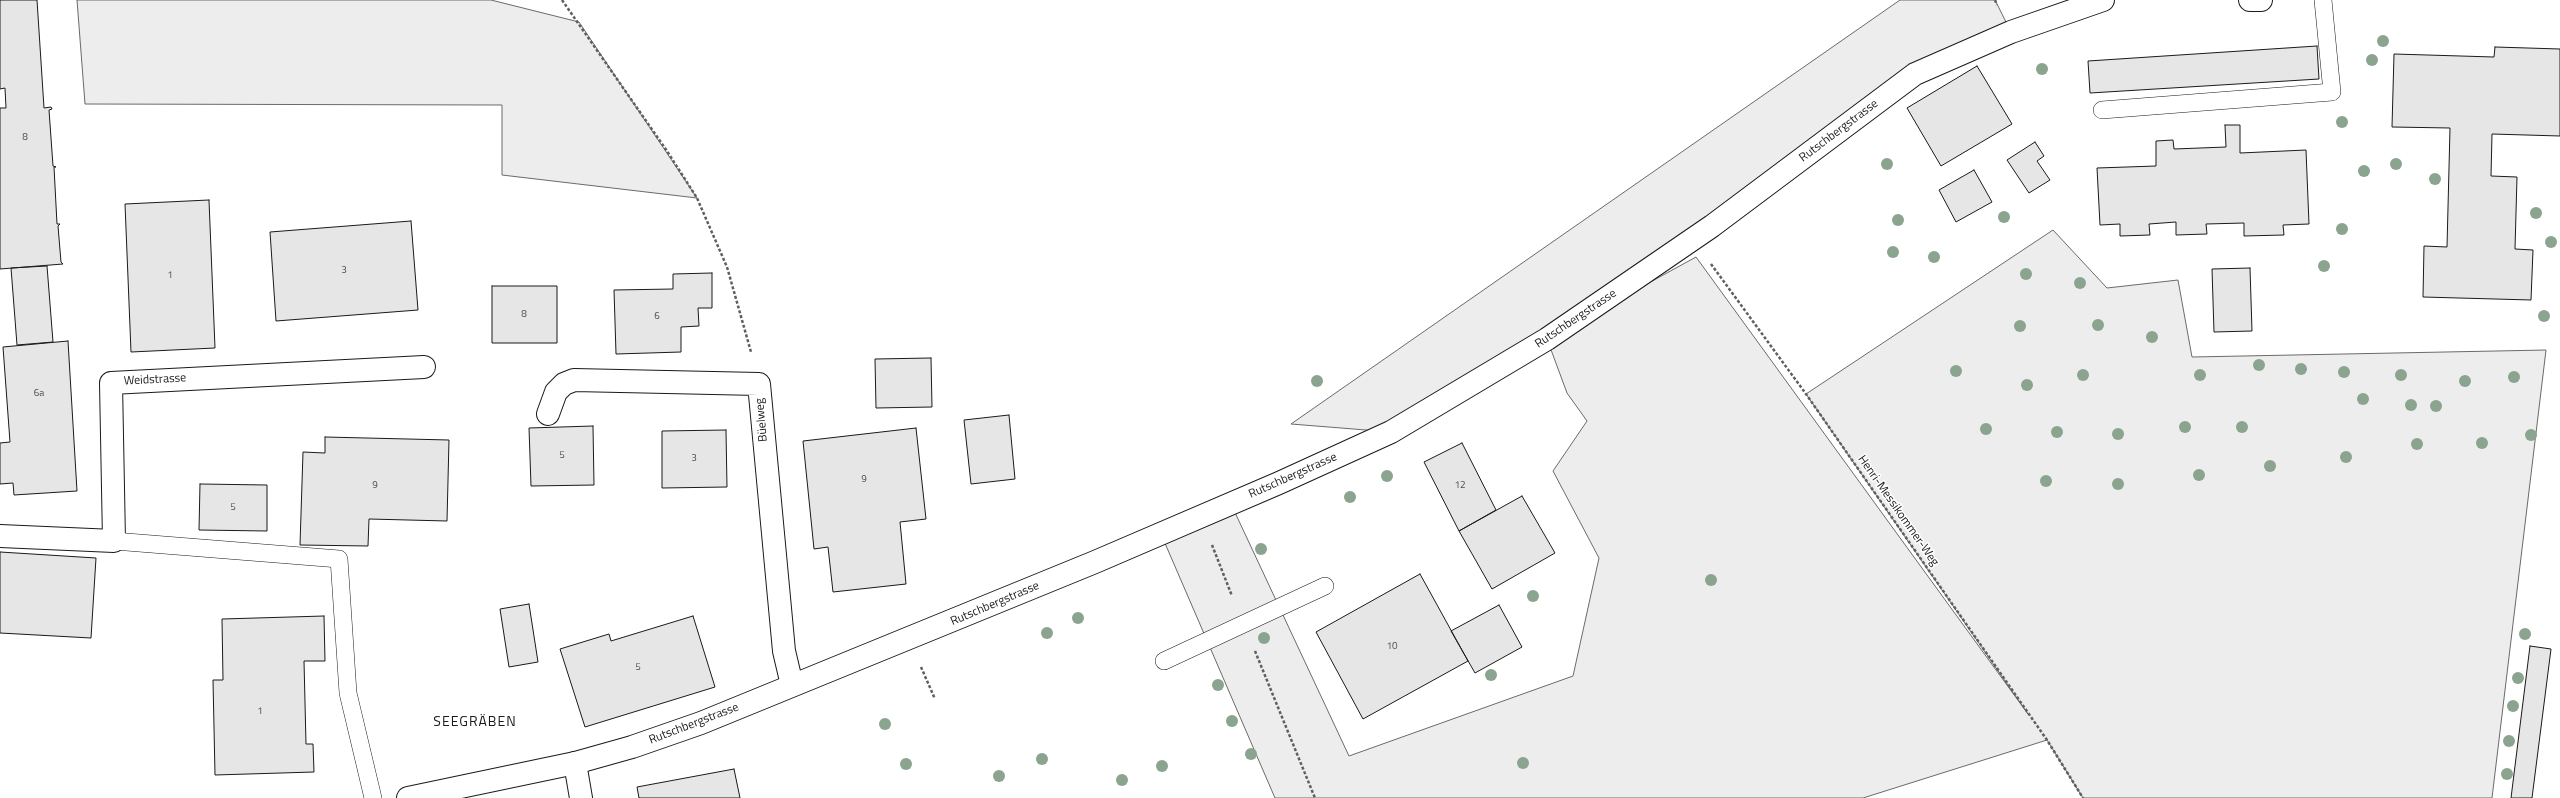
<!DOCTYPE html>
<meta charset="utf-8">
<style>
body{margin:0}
canvas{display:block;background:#fff}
</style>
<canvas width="2560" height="798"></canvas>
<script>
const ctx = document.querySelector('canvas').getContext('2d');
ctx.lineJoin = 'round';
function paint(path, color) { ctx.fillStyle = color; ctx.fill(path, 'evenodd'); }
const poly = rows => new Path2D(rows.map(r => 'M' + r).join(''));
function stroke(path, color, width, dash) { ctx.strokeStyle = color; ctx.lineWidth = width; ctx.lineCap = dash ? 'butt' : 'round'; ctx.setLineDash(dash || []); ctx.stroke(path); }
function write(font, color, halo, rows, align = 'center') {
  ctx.font = font + ' "Titillium Web",sans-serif'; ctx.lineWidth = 3; ctx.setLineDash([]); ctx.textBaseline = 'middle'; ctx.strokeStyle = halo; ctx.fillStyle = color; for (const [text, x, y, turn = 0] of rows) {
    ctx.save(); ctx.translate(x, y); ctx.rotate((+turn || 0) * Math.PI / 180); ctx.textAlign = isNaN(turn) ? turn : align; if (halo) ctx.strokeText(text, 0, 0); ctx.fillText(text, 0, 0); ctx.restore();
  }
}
const green = poly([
 [77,0,491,0,579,22,697,198,502,175,502,105,85,104,77,0],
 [1900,0,1995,0,2011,32,1915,74,1552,336,1696,257,2028,714,1806,394,2053,230,2107,288,2178,280,2192,357,2546,350,2492,798,2083,798,2047,740,1863,798,1275,798,1161,534,1231,504,1349,756,1573,676,1599,558,1553,471,1587,421,1567,393,1547,339,1391,432,1291,424,1900,0]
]);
const building = poly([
 [0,0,37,0,44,108,51,107,52,109,49,110,53,166,56,167,54,167,57,224,60,224,58,226,61,262,63,264,0,269,0,108,6,108,5,88,0,89,0,0],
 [2317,46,2319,79,2090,93,2088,61,2317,46],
 [2495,47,2560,49,2560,136,2492,134,2491,176,2517,177,2515,249,2533,250,2531,300,2423,297,2424,246,2447,247,2450,128,2392,127,2394,54,2494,57,2495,47],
 [1977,66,2012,124,1941,166,1907,108,1977,66],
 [2225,125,2240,125,2240,153,2306,150,2309,224,2283,225,2284,235,2244,236,2244,223,2206,224,2207,234,2176,235,2176,222,2149,224,2150,235,2120,236,2120,224,2100,225,2097,168,2156,166,2156,141,2173,140,2174,149,2226,147,2225,125],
 [2035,142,2044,156,2037,161,2050,180,2029,193,2007,160,2035,142],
 [1974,170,1992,202,1956,222,1939,190,1974,170],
 [209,200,215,348,131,352,125,204,209,200],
 [411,221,418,310,276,321,270,232,411,221],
 [47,266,53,342,17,345,11,268,47,266],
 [2250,268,2252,331,2214,332,2212,269,2250,268],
 [712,273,712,308,698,308,699,326,681,327,681,352,616,354,614,290,673,289,673,274,712,273],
 [492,286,557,286,557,343,492,343,492,286],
 [68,341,77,491,14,495,13,483,0,484,0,443,10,442,3,347,68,341],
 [931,358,932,407,876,408,875,359,931,358],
 [1009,415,1015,479,971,484,964,420,1009,415],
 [593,426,594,485,531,486,529,428,593,426],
 [916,428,926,519,900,522,906,584,833,592,828,547,814,549,803,441,916,428],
 [726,430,727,487,662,488,662,431,726,430],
 [325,437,449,440,447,521,369,519,368,546,300,545,303,452,325,453,325,437],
 [1462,443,1496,510,1459,531,1424,462,1462,443],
 [200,484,267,485,267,531,199,530,200,484],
 [1522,496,1555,553,1492,589,1459,531,1522,496],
 [0,552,96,558,91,638,0,633,0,552],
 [1420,574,1468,661,1363,719,1316,632,1420,574],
 [529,604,538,662,509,667,500,609,529,604],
 [1499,605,1522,647,1475,673,1451,631,1499,605],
 [324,616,325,661,304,661,306,744,313,744,314,772,215,775,213,680,223,680,222,619,324,616],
 [693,616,715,687,585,727,560,649,609,634,611,641,693,616],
 [2530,646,2551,649,2532,798,2511,798,2530,646],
 [734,769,740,798,639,798,637,787,734,769]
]);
const path = poly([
 [562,0,667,151,697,198,727,267,751,352],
 [1995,0,1997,5],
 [1711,264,1806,394,2047,740,2083,798],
 [1212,545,1232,596],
 [1255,651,1315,798],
 [921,667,935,699]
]);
const lane = poly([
 [2102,110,2332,92,2323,0],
 [114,541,339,559,348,693,373,798],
 [1164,661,1325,586]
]);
const street = poly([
 [548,414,556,392,564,384,574,380,759,384,784,651,792,685],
 [0,536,114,541,111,383,424,367],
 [575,763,581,798]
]);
const secondary = poly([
 [2250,0,2261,0],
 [408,798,575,763,632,747,701,723,1095,562,1279,483,1391,432,1547,339,1712,226,1915,74,2011,32,2103,0]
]);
const trees = [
 [2383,41],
 [2372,60],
 [2042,69],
 [2342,122],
 [1887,164],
 [2396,164],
 [2364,171],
 [2435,179],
 [2536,213],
 [2004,217],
 [1898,220],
 [2342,229],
 [2551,242],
 [1893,252],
 [1934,257],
 [2324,266],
 [2026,274],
 [2080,283],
 [2544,316],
 [2098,325],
 [2020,326],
 [2152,337],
 [2259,365],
 [2301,369],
 [1956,371],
 [2344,372],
 [2083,375],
 [2200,375],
 [2401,375],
 [2514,377],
 [1317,381],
 [2465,381],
 [2027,385],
 [2363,399],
 [2411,405],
 [2436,406],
 [2185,427],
 [2242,427],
 [1986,429],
 [2057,432],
 [2118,434],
 [2531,435],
 [2482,443],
 [2417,444],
 [2346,457],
 [2270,466],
 [2199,475],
 [1387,476],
 [2046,481],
 [2118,484],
 [1350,497],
 [1261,549],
 [1711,580],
 [1533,596],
 [1078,618],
 [1047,633],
 [2525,634],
 [1264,638],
 [1491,675],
 [2518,678],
 [1218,685],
 [2513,706],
 [1232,721],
 [885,724],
 [2509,741],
 [1251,754],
 [1042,759],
 [1523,763],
 [906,764],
 [1162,766],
 [2507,774],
 [999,776],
 [1122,780]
];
const numberNames = [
 ["8",25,138],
 ["3",344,271],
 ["1",170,276],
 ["8",524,315],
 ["6",657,317],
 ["6a",39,394],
 ["5",562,456],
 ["3",694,459],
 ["9",864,480],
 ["9",375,486],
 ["12",1460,486],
 ["5",233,508],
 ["10",1392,647],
 ["5",638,668],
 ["1",260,712]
];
const streetNames = [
 ["Rutschbergstrasse",1839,131,-37],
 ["Rutschbergstrasse",1576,319,-34],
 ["Weidstrasse",155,380,-3],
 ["Büelweg",762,420,-95],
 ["Rutschbergstrasse",1293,476,-24],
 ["Henri-Messikommer-Weg",1898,511,55],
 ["Rutschbergstrasse",995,604,-23],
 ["Rutschbergstrasse",694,724,-21]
];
const quarterNames = [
 ["SEEGRÄBEN",475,723]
];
paint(green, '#ededed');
stroke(green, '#6a6a6a', 1);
paint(building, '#e6e6e6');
stroke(building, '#1a1a1a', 1);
stroke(lane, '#1a1a1a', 18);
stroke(street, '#1a1a1a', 24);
stroke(secondary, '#1a1a1a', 24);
stroke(path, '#5f5f5f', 2.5, [3, 2]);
stroke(lane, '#fff', 17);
stroke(street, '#fff', 22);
stroke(secondary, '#fff', 22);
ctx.fillStyle = '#8aa48f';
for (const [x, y] of trees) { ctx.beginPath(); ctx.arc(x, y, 6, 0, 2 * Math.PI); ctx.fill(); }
write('10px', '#4d4d4d', null, numberNames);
write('12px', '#1a1a1a', '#fff', streetNames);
ctx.letterSpacing = '1px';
write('14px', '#1a1a1a', '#fff', quarterNames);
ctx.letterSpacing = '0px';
</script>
